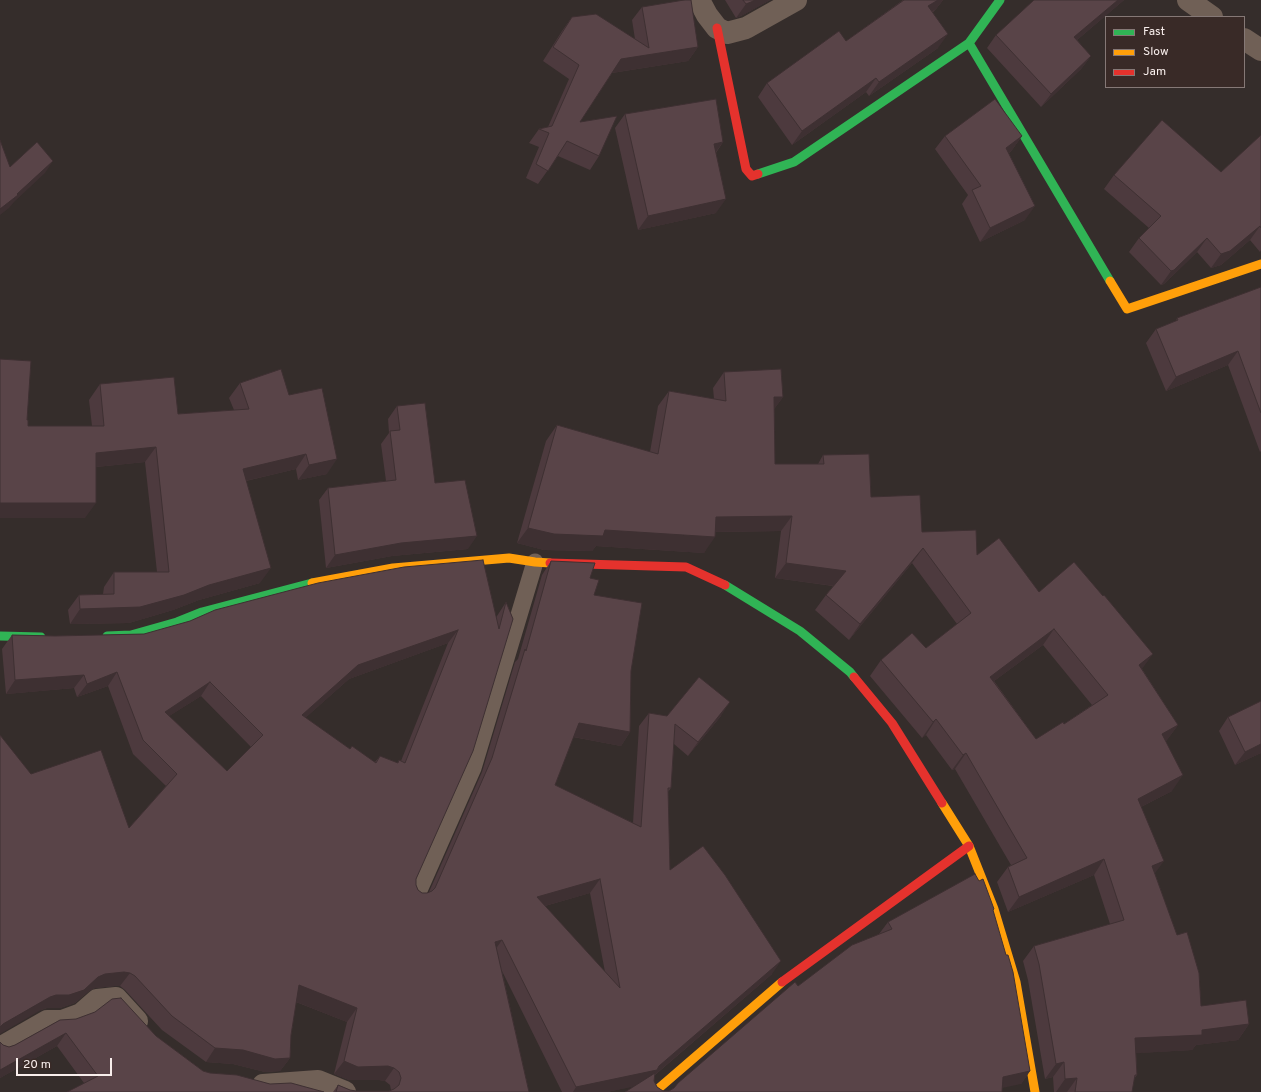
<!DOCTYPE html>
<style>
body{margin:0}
#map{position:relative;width:1261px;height:1092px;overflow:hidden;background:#352d2b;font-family:Overpass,sans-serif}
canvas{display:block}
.legend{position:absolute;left:1105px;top:16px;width:140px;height:72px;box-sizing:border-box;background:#392a27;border:1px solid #857876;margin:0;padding:5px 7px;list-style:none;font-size:12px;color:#f8eeec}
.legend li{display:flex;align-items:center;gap:8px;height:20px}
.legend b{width:20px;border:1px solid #857876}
.scale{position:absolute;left:16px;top:1058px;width:96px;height:18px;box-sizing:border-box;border:2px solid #f8eeec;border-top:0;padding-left:5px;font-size:12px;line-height:14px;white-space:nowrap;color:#f8eeec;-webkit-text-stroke:3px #392a27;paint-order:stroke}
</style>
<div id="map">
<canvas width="1261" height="1092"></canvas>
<ul class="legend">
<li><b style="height:5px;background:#30b455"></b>Fast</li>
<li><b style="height:5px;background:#ff9f0a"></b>Slow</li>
<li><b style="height:5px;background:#e5322d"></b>Jam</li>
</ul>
<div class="scale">20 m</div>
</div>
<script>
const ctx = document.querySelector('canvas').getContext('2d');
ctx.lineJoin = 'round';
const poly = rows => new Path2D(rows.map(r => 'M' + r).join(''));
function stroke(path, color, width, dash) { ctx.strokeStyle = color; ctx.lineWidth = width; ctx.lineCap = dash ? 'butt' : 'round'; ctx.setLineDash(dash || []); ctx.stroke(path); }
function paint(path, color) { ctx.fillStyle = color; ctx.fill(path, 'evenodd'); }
const lane = poly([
 [416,897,473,768,535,562]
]);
const street = poly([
 [699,0,707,15,717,28,727,33,746,28,796,0],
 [1188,0,1212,17],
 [1244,39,1261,50],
 [0,1048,47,1021,62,1021,81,1014,97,1000,116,998,137,1021],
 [263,1085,318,1081,345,1092]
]);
const fast = poly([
 [1000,0,969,43,1110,281],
 [758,174,794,162,969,43],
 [725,585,800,631,850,672,854,677],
 [0,636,41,637],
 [107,636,131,635,177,622,202,612,312,583]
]);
const slow = poly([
 [1110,281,1127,309,1261,264],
 [312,583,393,568,509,558,535,562,550,563],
 [942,803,969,846,994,909,1016,982,1035,1092],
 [657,1092,658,1089,782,982]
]);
const jam = poly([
 [717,28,746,169,752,176,758,174],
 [550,563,686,567,725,585],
 [854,677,892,723,942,803],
 [782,982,969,846]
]);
const wall = poly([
 [725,0,770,0,741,16,736,18],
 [903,0,943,0,936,9,933,12,938,48,869,96,866,92,792,145,758,97,767,83,846,41],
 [1034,0,1124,0,1077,40,1091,56,1081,69,1041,107,987,48,996,35],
 [642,7,698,47,688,61,612,73,580,122,599,156,590,170,558,156,538,184,526,178,539,147,529,143,539,129,548,127,569,79,543,61,562,31,572,17,635,39,632,20],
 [625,114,723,142,716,153,716,213,638,230,615,128],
 [1261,135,1261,250,1260,252,1250,240,1221,265,1211,268,1197,252,1164,284,1161,285,1129,252,1139,238,1149,228,1104,189,1114,175,1221,172],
 [945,136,1022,136,1012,150,1009,153,1025,220,980,242,962,204,968,195,935,149],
 [1261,287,1261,451,1260,452,1228,365,1166,391,1146,343,1156,329,1176,321,1177,318],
 [724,372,783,397,774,409,775,464,818,464,823,455,871,497,922,532,977,555,1039,592,1142,669,1178,725,1166,741,1172,791,1141,807,1155,874,1201,1006,1249,1024,1238,1040,1196,1045,1192,1050,1136,1053,1137,1075,1134,1079,1132,1092,1054,1092,1053,1077,1045,1079,1028,980,1023,961,1034,946,1110,924,1094,875,1008,912,997,882,1008,867,1011,865,955,769,952,770,926,735,922,738,870,676,881,660,926,648,957,624,912,563,849,640,815,610,826,595,833,586,775,578,781,531,715,532,704,553,596,546,592,551,544,550,517,543,546,441,557,425,650,452,658,406,669,391,714,399,713,388],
 [1043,645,1092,705,1064,724,1036,739,994,681],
 [240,383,289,395,327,474,298,480,296,469,246,481,260,583,199,600,173,610,129,623,70,624,68,610,79,595,103,594,104,587,114,572,157,572,145,462,96,467,85,518,0,518,27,420,28,426,92,426,89,400,100,384,178,414,234,410,229,398],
 [397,406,468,549,392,556,326,568,319,500,328,488,386,481,381,444,389,433,388,419],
 [551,561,590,578,594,595,631,671,630,732,621,746,573,737,555,785,633,823,639,726,649,713,667,716,721,716,688,756,674,744,671,788,668,792,670,870,772,974,655,1075,654,1081,657,1087,663,1091,669,1091,674,1088,798,986,879,934,888,922,993,911,1030,1071,1021,1084,625,1092,634,1086,607,1092,562,1092,502,971,529,1092,333,1092,338,1085,350,1090,356,1091,389,1091,391,1090,390,1085,385,1081,379,1080,349,1080,334,1074,347,1022,296,1002,291,1035,290,1058,280,1071,265,1072,233,1064,206,1062,162,1030,125,990,120,986,115,986,95,988,89,991,75,1003,60,1008,47,1008,41,1010,31,774,129,828,166,786,133,754,108,686,77,697,74,688,6,694,2,649,12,635,55,636,144,634,496,618,497,616,506,602,513,619,416,879,416,885,418,890,422,893,427,893,429,892,482,772,515,662,518,659,542,575],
 [448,643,401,761,399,760,397,763,380,756,375,762,350,749,305,718,349,679],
 [201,696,251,747,227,771,169,716],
 [590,893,605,972,545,906],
 [1228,717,1261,753,1235,765,1219,731],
 [60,1020,156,1036,203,1071,210,1073,270,1084,324,1092,84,1083,57,1046,0,1078,3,1045,9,1047,15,1045]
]);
const shadedWall = poly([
 [755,0,770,0,741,16,736,18,746,4],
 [938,0,943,0,936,9,919,20,928,6],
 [1118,0,1124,0,1064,51,1074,37],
 [948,34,938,48,869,96,879,82],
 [698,47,688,61,611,73,621,59],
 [1091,56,1081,69,1041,107,1051,94],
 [876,78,866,92,792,145,802,131],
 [1022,136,1012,150,997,162,1006,148],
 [723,142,713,156,714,144],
 [53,161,45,173,14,202,9,208,0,215,0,209],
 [726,199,716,213,638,230,648,216],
 [1035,206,1025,220,980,242,990,228],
 [1260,226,1250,240,1221,265,1211,268,1221,254],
 [1207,238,1197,252,1164,284,1161,285,1171,271],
 [1238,351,1228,365,1166,391,1176,377],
 [774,397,783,397,772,412],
 [156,447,145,462,85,468,96,453],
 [306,454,296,469,232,484,243,469],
 [337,459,327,474,298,480,309,465],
 [0,503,96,503,85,518,0,518],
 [792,516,781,531,705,532,716,517],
 [528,528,605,530,715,537,704,553,596,546,592,551,544,550,517,543],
 [477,536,468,549,392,556,326,568,335,555,401,543],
 [923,548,912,563,849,640,860,624],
 [786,563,846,571,835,586,775,578],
 [271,568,260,583,199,600,173,610,129,623,70,624,80,609,209,585],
 [1054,629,1043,645,979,692,990,677],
 [458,630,448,643,349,679,293,729,302,715,358,665],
 [1153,654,1142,669,1139,665],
 [117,672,108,686,77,697,87,684],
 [84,675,74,688,6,694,15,680],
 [210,682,201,696,155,725,165,712],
 [730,702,721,716,688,756,698,742],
 [936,719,926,735,922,738,933,722],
 [579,723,630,732,621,746,569,736],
 [1178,725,1167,740,1151,750,1162,734],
 [1261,744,1261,753,1235,765,1245,752],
 [966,753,955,769,952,770,963,755],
 [1183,775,1172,791,1127,814,1138,799],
 [1104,859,1094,875,1008,912,1019,897],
 [1164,861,1153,876,1152,866],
 [600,879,590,893,527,911,537,897],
 [502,940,493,953,495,942],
 [781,961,772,974,650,1079,647,1084,607,1092,573,1092,576,1087,659,1066],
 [124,972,130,973,120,986,115,986,95,988,89,991,75,1003,60,1008,47,1008,41,1010,0,1034,0,1027,3,1024,50,997,105,974],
 [299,985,357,1008,347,1022,289,999],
 [1249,1024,1238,1040,1196,1045,1192,1050,1124,1054,1135,1038],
 [66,1033,57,1046,0,1078,0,1070],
 [215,1048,243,1050,290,1058,280,1071,265,1072,233,1064,206,1062],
 [344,1061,388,1066,394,1068,385,1081,379,1080,349,1080,334,1074],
 [1064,1062,1053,1077,1045,1079,1056,1064],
 [1030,1071,1021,1084,993,1090,1003,1077],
 [1077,1078,1067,1092,1056,1092,1065,1079]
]);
const building = poly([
 [684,0,691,0,698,47,621,59,580,122,617,116,599,156,567,141,548,171,536,164,549,133,539,129,552,126,579,65,553,47,572,17,596,14,649,48,642,7,684,0],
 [743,0,755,0,751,2,746,4,743,0],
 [904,0,938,0,928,6,948,34,879,82,876,78,802,131,767,83,839,31,846,41,904,0],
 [1034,0,1118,0,1074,37,1091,56,1051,94,996,35,1034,0],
 [716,99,723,142,714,144,726,199,648,216,625,114,716,99],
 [995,99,1022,136,1006,148,1035,206,990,228,972,190,981,186,945,136,995,99],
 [1162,120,1221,172,1261,135,1261,228,1260,226,1230,251,1221,254,1207,238,1174,270,1171,271,1139,238,1161,216,1114,175,1162,120],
 [0,140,10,167,37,142,53,161,17,194,18,195,0,209,0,140],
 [1261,287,1261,413,1238,351,1176,377,1156,329,1178,320,1177,318,1261,287],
 [0,359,31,361,27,420,28,420,28,426,104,426,100,384,174,377,178,414,249,409,240,383,281,369,289,395,322,388,337,459,309,465,306,454,243,469,271,568,209,585,184,595,140,607,80,609,79,595,114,594,114,572,169,572,156,447,96,453,96,503,0,503,0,359],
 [781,369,783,397,774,397,775,464,824,464,823,455,869,454,871,497,920,495,922,532,976,530,977,555,999,538,1039,592,1074,562,1103,596,1104,595,1153,654,1139,665,1178,725,1162,734,1183,775,1138,799,1164,861,1152,866,1177,935,1187,932,1199,973,1201,1006,1246,1000,1249,1024,1202,1030,1202,1035,1135,1038,1137,1075,1135,1075,1132,1092,1075,1092,1077,1078,1065,1079,1064,1062,1056,1064,1039,964,1034,946,1124,920,1104,859,1019,897,1008,867,1027,858,966,753,963,755,936,719,933,722,881,660,912,633,926,648,971,613,923,548,860,624,826,595,846,571,786,563,792,516,716,517,715,537,605,530,603,536,554,534,528,528,557,425,658,454,669,391,726,401,724,372,781,369],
 [1054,629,1108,695,1064,724,1063,722,1036,739,990,677,1054,629],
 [425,403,435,483,465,480,477,536,401,543,335,555,328,488,396,480,390,431,400,430,397,406,425,403],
 [483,560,499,629,506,602,513,619,473,751,416,879,416,885,418,890,422,893,427,893,432,891,435,888,492,758,525,649,526,651,551,561,595,563,590,578,599,580,594,595,642,603,631,671,630,732,579,723,555,785,641,827,649,713,667,716,699,677,730,702,698,742,675,724,671,788,668,788,670,870,703,846,725,875,781,961,659,1066,657,1070,576,1087,502,940,495,942,529,1092,336,1092,338,1085,350,1090,356,1091,389,1091,394,1089,399,1085,401,1078,399,1072,394,1068,388,1066,358,1067,344,1061,357,1008,299,985,291,1035,290,1058,275,1059,243,1050,215,1048,172,1016,135,976,130,973,124,972,105,974,98,977,84,990,69,995,56,995,50,997,3,1024,0,1027,0,735,31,774,101,750,129,828,177,774,143,740,117,672,87,684,84,675,15,680,12,635,55,636,144,634,190,621,215,610,318,583,404,567,483,560],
 [458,630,405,763,399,760,398,763,380,756,376,763,352,746,350,749,302,715,358,665,458,630],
 [210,682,263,735,227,771,165,712,210,682],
 [600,879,620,988,537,897,600,879],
 [1261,701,1261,744,1245,752,1228,717,1261,701],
 [975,874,979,881,983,879,994,909,993,910,1006,955,1008,955,1013,972,1030,1071,1003,1077,1002,1092,625,1092,655,1073,654,1081,657,1087,663,1091,669,1091,674,1088,678,1083,795,982,798,986,852,945,892,929,888,922,975,874],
 [121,998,156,1036,203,1071,210,1073,237,1075,270,1084,291,1083,324,1092,67,1092,98,1076,66,1033,0,1070,0,1042,3,1045,9,1047,15,1045,60,1020,76,1019,95,1012,112,999,121,998]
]);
stroke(lane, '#706056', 17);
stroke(street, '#706056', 22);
stroke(fast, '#30b455', 9);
stroke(slow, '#ff9f0a', 9);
stroke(jam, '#e5322d', 9);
paint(wall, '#4d3a3e');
paint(shadedWall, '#3e3032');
paint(building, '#594448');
stroke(building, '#3e3032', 1);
</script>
